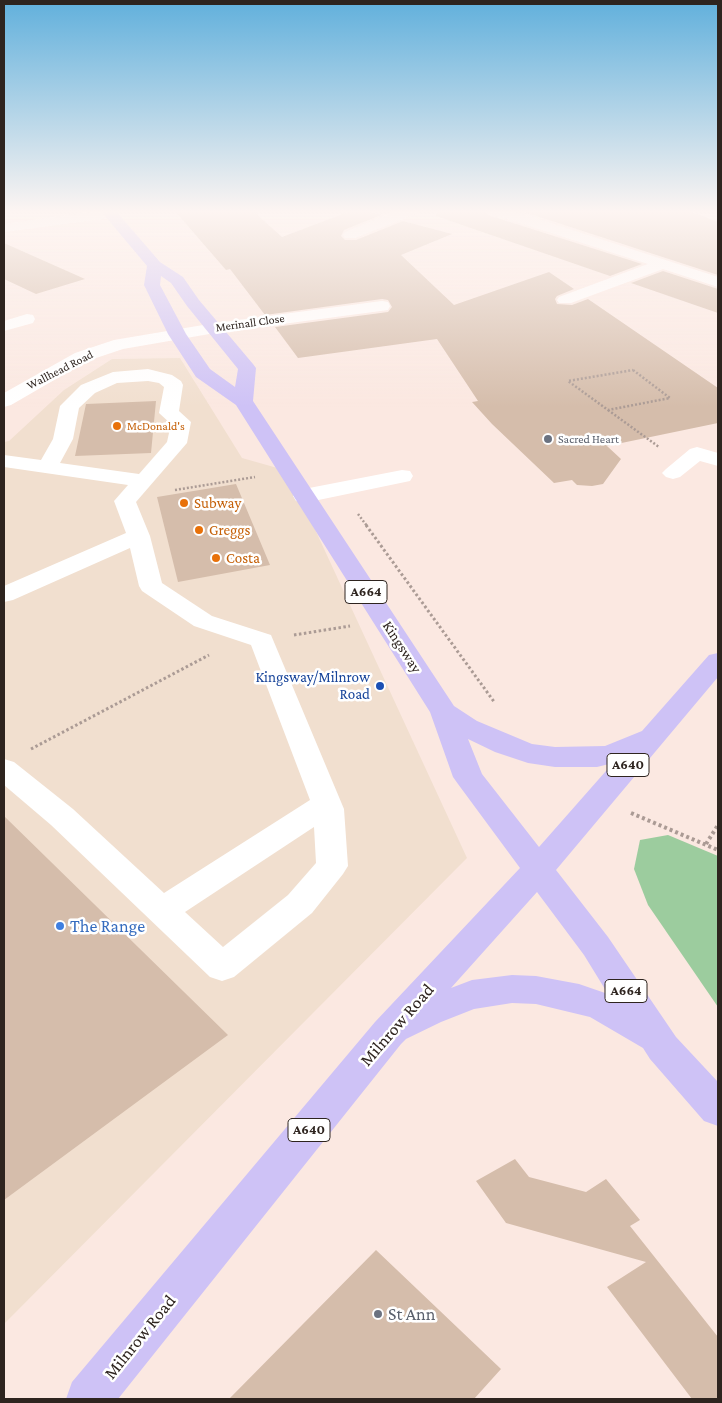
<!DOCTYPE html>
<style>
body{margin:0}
#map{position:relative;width:722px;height:1403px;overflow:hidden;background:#fbe8e1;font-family:"Crimson Pro",serif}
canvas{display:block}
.frame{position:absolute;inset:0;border:5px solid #2e241f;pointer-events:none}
</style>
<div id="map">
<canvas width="722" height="1403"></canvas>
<div class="frame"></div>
</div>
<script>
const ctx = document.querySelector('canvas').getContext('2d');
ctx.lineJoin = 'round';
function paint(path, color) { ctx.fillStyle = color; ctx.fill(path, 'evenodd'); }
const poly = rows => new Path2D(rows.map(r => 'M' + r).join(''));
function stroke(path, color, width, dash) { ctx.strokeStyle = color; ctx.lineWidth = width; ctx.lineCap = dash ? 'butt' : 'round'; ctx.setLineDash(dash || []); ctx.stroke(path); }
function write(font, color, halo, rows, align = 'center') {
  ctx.font = font + ' "Crimson Pro",serif'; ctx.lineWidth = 5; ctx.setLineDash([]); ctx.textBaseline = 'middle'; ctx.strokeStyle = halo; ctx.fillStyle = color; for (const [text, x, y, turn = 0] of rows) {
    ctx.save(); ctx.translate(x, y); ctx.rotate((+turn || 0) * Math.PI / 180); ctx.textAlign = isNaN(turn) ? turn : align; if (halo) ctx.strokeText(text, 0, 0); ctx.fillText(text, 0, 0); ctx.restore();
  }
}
const commercial = poly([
 [180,358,242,458,288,471,467,858,4,1324,4,442,9,441,64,390,112,359]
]);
const green = poly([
 [668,835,718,856,718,1007,648,905,634,869,640,840]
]);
const building = poly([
 [174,210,252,210,282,237,353,210,363,210,381,215,344,230,341,236,345,240,356,240,403,221,452,234,401,255,454,305,549,272,574,289,557,296,555,299,557,304,572,305,588,299,718,388,718,423,607,446,621,459,603,484,592,486,577,485,572,480,554,483,492,424,472,402,478,401,437,339,298,358,275,327,388,312,392,307,388,300,382,299,265,315,230,269,226,270],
 [437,210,485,210,488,215,642,264,610,276,436,216],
 [518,210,687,210,718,222,718,275],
 [4,243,85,279,36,294,4,279],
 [663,271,718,289,718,313,631,283],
 [156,401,151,453,75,456,86,404],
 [236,484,270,565,178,582,157,497],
 [4,816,228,1035,4,1200],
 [515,1159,529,1177,586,1192,606,1179,640,1220,630,1226,718,1337,718,1399,692,1399,607,1287,646,1262,506,1223,476,1181],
 [376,1250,501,1369,474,1399,229,1399]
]);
const pathFar2 = poly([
 [633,370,670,398,608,410,568,381,633,370],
 [608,410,659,447],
 [175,490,255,477],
 [358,514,367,526]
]);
const pathFar1 = poly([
 [366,525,495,703],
 [294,635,350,626],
 [31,749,209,655]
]);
const path = poly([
 [631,813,718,850],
 [706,844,718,825]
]);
const minor = poly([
 [104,210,114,211,116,214,109,218,4,232,4,224,104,210],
 [399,210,420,210,418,213,355,238,345,238,343,235,345,232,399,210],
 [487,210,510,210,718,277,718,287,663,269,571,303,559,303,557,300,559,297,648,264,489,213,487,210],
 [382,301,388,302,390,306,388,310,215,333,123,349,87,361,11,405,4,407,4,393,75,353,114,340,215,323,382,301],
 [27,314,33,315,35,319,33,323,4,331,4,321,27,314],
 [148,369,172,375,181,381,183,385,179,411,191,422,187,443,136,502,150,536,162,583,212,616,271,635,344,809,348,866,343,874,312,913,234,977,222,981,210,977,51,825,4,785,4,759,14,762,73,809,164,893,310,800,251,645,194,626,142,591,139,586,130,548,13,600,4,602,4,586,126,533,114,501,128,485,4,467,4,455,41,460,53,439,60,406,81,385,113,372,148,369],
 [148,381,159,383,164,387,159,413,171,424,167,442,139,474,60,463,73,439,79,408,95,393,117,383,148,381],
 [314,827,316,863,288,895,223,947,185,912,314,827],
 [697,447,718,453,718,466,700,461,680,477,673,479,666,477,662,473,666,469,690,449,697,447],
 [402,470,410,471,413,476,410,481,304,503,296,501,293,496,296,491,304,489,402,470]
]);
const major = poly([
 [100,210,115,210,160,262,183,277,199,300,253,364,256,368,253,401,454,706,477,721,532,744,555,747,605,746,642,731,709,655,718,653,718,677,556,870,608,937,676,1037,718,1082,718,1126,704,1121,650,1059,643,1048,590,1017,536,1004,512,1003,474,1009,441,1022,406,1039,401,1044,118,1399,66,1399,72,1382,375,1022,520,868,458,784,453,777,430,712,236,405,196,377,168,334,144,285,147,266,100,210],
 [161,276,171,283,187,306,238,369,235,387,210,369,186,334,160,285,161,276],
 [468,739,495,752,528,763,555,767,597,767,613,763,539,847,482,774,468,739],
 [537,892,584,955,608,994,579,984,536,976,512,975,472,980,451,988,537,892]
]);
const markers = [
 [117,426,5,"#e8710a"],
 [548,439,5,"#6b7280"],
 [184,503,5,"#e8710a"],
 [199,530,5,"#e8710a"],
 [216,558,5,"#e8710a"],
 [380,686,5,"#1a4fb4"],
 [60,926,5,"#3f7fe0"],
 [378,1314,5,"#6b7280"]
];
const farStreetnames = [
 ["Merinall Close",250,323,-8],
 ["Wallhead Road",60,370,-27]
];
const farFoodnames = [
 ["McDonald's",127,426]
];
const farWorshipnames = [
 ["Sacred Heart",558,439]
];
const shields = [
 [366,592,42],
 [628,765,42],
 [626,991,42],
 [309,1130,42]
];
const shieldNames = [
 ["A664",366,592],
 ["A640",628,765],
 ["A664",626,991],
 ["A640",309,1130]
];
const foodNames = [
 ["Subway",194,503],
 ["Greggs",209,530],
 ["Costa",226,558]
];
const streetNames = [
 ["Kingsway",402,647,57]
];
const transitNames = [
 ["Kingsway/Milnrow",370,677],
 ["Road",370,694]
];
const nearShopnames = [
 ["The Range",70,926]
];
const nearStreetnames = [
 ["Milnrow Road",397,1025,-49],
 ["Milnrow Road",140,1337,-51]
];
const nearWorshipnames = [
 ["St Ann",388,1314]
];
paint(commercial, '#f1dfcf');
paint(green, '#9ccc9e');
paint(building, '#d5bdab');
stroke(pathFar2, '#ab9b95', 2.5, [2, 2]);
stroke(pathFar1, '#ab9b95', 3, [2.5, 2.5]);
stroke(path, '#ab9b95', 4, [3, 3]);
paint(minor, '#fff');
paint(major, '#cec2f6');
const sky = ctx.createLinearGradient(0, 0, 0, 407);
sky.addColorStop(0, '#61b0dc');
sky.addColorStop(0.52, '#fdf5f2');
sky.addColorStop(1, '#fdf5f200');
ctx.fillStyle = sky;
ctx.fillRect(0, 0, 722, 407);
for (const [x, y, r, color] of markers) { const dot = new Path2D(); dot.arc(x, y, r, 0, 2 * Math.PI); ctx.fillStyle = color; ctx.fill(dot); stroke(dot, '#fff', 2); }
write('12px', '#2e241f', '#fff', farStreetnames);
write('12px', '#c56008', '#fff', farFoodnames, 'left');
write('12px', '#5b616d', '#fff', farWorshipnames, 'left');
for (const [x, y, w] of shields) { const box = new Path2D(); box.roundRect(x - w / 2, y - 11.5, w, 23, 4); ctx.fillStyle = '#fff'; ctx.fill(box); stroke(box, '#2e241f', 1); }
write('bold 14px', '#2e241f', null, shieldNames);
write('15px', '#c56008', '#fff', foodNames, 'left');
write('15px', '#2e241f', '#fff', streetNames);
write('15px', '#164399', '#fff', transitNames, 'right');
write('18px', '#366cbe', '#fff', nearShopnames, 'left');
write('18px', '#2e241f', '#fff', nearStreetnames);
write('18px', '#5b616d', '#fff', nearWorshipnames, 'left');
</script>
